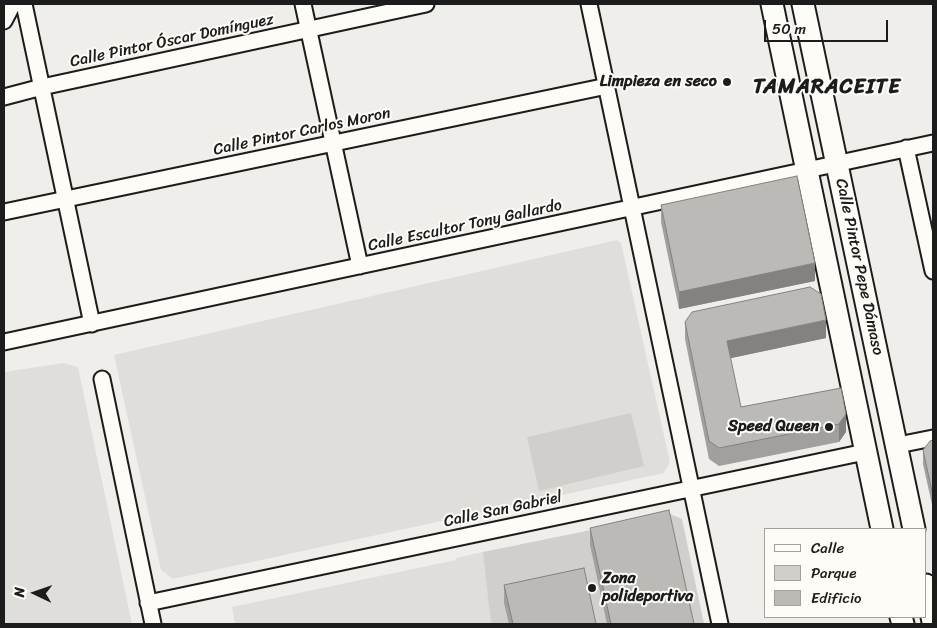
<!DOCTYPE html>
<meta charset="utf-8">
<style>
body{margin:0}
#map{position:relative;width:937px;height:628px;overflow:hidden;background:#f0eeea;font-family:Sriracha,sans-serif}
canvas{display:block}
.frame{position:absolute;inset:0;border:5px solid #1c1c1c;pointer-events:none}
.legend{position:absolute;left:764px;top:528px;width:162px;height:90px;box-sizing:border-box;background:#fdfcf7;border:1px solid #a3a29f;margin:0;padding:6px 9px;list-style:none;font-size:15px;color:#1c1c1c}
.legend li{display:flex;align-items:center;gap:10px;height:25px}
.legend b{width:25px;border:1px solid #a3a29f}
.north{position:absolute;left:10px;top:568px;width:50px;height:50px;-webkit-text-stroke:4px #fdfcf7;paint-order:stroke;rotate:273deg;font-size:14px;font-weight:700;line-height:20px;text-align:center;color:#1c1c1c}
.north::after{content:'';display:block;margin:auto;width:18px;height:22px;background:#1c1c1c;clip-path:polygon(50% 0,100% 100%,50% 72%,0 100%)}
.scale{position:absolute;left:764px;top:20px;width:124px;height:22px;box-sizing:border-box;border:2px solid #1c1c1c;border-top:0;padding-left:6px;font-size:15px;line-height:18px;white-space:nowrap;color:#1c1c1c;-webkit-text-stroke:4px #fdfcf7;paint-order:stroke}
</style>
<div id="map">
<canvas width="937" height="628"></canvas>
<div class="frame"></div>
<ul class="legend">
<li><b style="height:6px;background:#fdfcf7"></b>Calle</li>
<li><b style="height:14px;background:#d0cfcc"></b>Parque</li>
<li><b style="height:14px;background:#bbbab6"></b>Edificio</li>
</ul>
<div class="north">N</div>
<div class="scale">50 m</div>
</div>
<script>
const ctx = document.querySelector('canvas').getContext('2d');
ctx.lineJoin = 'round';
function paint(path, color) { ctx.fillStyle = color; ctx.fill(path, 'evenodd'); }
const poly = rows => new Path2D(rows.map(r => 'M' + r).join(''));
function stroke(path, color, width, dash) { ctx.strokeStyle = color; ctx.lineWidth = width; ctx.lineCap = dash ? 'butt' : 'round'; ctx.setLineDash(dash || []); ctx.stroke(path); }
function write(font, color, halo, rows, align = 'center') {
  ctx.font = font + ' Sriracha,sans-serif'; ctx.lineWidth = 4; ctx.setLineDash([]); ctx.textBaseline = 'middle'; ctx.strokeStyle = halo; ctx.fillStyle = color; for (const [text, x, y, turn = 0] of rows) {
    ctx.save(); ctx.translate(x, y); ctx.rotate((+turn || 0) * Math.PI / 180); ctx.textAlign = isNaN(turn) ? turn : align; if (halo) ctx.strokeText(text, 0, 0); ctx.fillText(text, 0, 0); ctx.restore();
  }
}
const built = poly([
 [617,240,621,243,670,462,664,473,173,579,161,570,114,355],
 [63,363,78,367,132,624,4,624,4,372],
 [483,552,492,624,235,624,232,607,456,560,456,558]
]);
const green = poly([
 [631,413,644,466,539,491,527,437],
 [670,514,682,519,704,624,491,624,483,552]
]);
const street = poly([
 [24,4,92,324],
 [303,4,360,266],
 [589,4,720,624],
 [4,21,13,4],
 [4,97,42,87,426,4],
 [906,148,933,271],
 [4,212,607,86],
 [4,342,933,143],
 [102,379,153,624],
 [898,445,933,438],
 [148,603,865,452]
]);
const secondary = poly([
 [772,4,882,529],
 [803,4,914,529],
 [926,585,933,622],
 [901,617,903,624]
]);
const wall = poly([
 [661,205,815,281,679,309,661,222],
 [685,322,826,338,730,358,741,407,841,388,846,432,839,442,719,466,709,459,685,339],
 [933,440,933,509,923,464,923,450],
 [590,528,694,624,607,624,590,545],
 [504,585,596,624,509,624,504,603]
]);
const shadedWall = poly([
 [815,263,815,281,679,309,679,292],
 [826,320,826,338,727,359,727,341],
 [846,414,846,432,839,442,839,424]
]);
const building = poly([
 [797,176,815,263,679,292,661,205,797,176],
 [810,287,821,294,826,320,727,341,741,407,841,388,846,414,839,424,719,448,709,441,685,322,692,312,810,287],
 [933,440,933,496,923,450,930,441,933,440],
 [669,510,694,624,611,624,590,528,669,510],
 [584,568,596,624,513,624,504,585,584,568]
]);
const markers = [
 [727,82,5,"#1c1c1c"],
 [829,427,5,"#1c1c1c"],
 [592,588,5,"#1c1c1c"]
];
const streetNames = [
 ["Calle Pintor Óscar Domínguez",172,41,-12],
 ["Calle Pintor Carlos Moron",302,132,-12],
 ["Calle Escultor Tony Gallardo",465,226,-12],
 ["Calle Pintor Pepe Dámaso",859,267,78],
 ["Calle San Gabriel",503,510,-12]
];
const poiNames = [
 ["Limpieza en seco",717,82],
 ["Speed Queen",819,427],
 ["Zona",602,579,"left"],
 ["polideportiva",602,597,"left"]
];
const districtNames = [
 ["TAMARACEITE",827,88]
];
paint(built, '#e0deda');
paint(green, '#d0cfcc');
stroke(street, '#1c1c1c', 19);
stroke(secondary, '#1c1c1c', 25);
stroke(street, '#fdfcf7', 15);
stroke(secondary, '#fdfcf7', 21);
paint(wall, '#a1a09d');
paint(shadedWall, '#83827f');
paint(building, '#bbbab6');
stroke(building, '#83827f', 1);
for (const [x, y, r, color] of markers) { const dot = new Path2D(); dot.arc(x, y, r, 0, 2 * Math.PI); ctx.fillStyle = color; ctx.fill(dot); stroke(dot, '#fdfcf7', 2); }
write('16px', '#1c1c1c', '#fdfcf7', streetNames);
write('bold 16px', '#1c1c1c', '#fdfcf7', poiNames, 'right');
ctx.letterSpacing = '1px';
write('bold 21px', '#1c1c1c', '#fdfcf7', districtNames);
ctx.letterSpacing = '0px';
</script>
